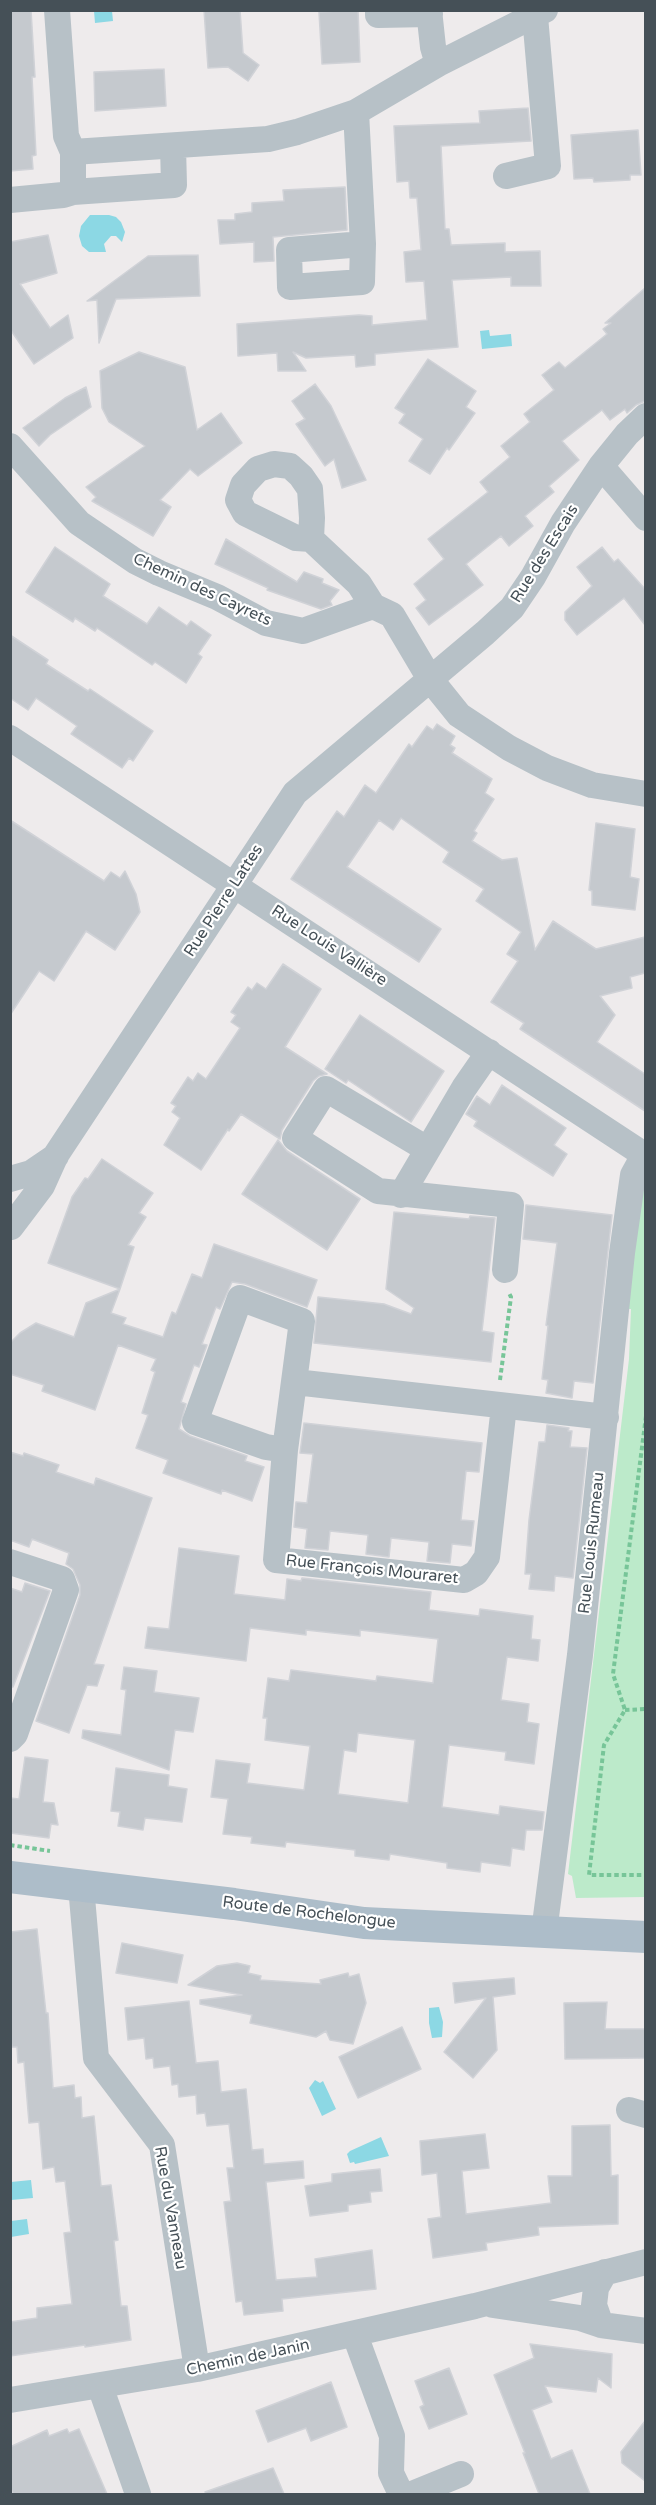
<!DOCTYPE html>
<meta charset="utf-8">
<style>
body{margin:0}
#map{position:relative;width:656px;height:2505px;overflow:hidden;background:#eeebec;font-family:"Varela Round",sans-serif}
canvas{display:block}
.frame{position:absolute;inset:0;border:12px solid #455057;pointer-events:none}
</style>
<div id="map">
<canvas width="656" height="2505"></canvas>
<div class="frame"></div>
</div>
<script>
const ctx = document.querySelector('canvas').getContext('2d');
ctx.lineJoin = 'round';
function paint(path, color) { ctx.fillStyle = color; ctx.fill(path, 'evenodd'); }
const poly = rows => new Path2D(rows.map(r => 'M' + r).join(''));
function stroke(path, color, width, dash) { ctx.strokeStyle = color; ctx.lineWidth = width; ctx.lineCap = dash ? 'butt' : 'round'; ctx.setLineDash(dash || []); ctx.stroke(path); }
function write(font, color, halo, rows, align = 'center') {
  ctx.font = font + ' "Varela Round",sans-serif'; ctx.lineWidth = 4.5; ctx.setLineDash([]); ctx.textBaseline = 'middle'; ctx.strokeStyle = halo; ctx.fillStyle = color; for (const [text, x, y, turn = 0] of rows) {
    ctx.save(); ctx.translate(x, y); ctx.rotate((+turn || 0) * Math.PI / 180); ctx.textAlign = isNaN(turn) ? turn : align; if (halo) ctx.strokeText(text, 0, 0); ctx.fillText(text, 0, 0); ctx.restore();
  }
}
const green = poly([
 [645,1185,645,1897,576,1898,572,1876,568,1874,629,1359,631,1309,624,1309,641,1187]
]);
const water = poly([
 [94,11,112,11,113,21,95,23],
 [90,215,109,215,116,217,121,222,125,232,122,242,116,236,111,236,104,244,106,252,89,252,82,246,79,236,81,226],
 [489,330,490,336,511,334,512,346,482,349,480,331],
 [439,2007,443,2022,442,2037,432,2038,429,2023,429,2008],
 [315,2080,320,2083,323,2081,336,2109,322,2116,309,2088],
 [381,2137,389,2156,355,2164,354,2162,350,2163,347,2154,350,2151],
 [31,2180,33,2198,11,2200,11,2182],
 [27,2219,29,2234,11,2237,11,2221]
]);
const building = poly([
 [10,10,31,10,35,77,32,77,36,155,32,156,33,169,10,171,10,10],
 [204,10,240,10,243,53,259,65,248,81,228,67,208,68,204,10],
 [358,10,360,62,322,64,319,12,358,10],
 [164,69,166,106,95,111,94,72,164,69],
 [528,108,531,141,441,146,445,229,449,229,451,245,505,243,505,252,540,251,541,286,511,286,511,277,452,280,458,347,375,354,375,365,356,367,355,355,306,358,293,352,306,371,278,371,277,353,238,356,237,324,359,315,372,316,372,325,427,320,424,281,406,282,404,252,421,250,417,198,410,198,409,181,397,182,394,126,480,123,479,111,528,108],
 [638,130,641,175,630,175,630,180,594,182,593,178,574,179,571,135,638,130],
 [345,187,347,230,273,237,274,261,254,262,254,242,220,244,218,220,235,220,235,214,252,212,252,203,284,201,283,190,345,187],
 [48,235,57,273,20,284,50,328,68,315,73,338,34,364,10,329,10,242,48,235],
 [198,255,200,296,116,299,99,343,97,300,87,301,148,256,198,255],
 [645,288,645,401,636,405,627,413,625,409,610,420,602,410,562,441,579,460,549,486,554,492,525,516,533,526,509,546,501,536,466,564,483,585,429,625,416,608,426,600,414,584,444,559,428,539,488,492,480,482,510,457,501,446,530,422,524,414,554,390,542,375,559,362,565,368,607,334,603,329,611,323,605,323,645,288],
 [139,352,185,367,197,430,221,413,242,443,198,476,190,469,160,500,171,507,153,536,92,501,96,497,86,487,145,446,109,422,102,408,100,371,139,352],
 [428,359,476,391,466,407,475,413,449,450,447,448,430,474,409,461,423,439,399,423,405,414,395,408,428,359],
 [315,384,331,406,366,480,342,488,334,459,325,466,296,424,305,419,292,401,315,384],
 [86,387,91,407,50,435,39,446,23,428,65,398,86,387],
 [226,539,297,582,304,572,323,579,322,583,339,590,330,601,332,605,321,609,267,590,268,588,215,564,226,539],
 [55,547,110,584,103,596,147,624,159,607,187,626,191,621,211,635,198,654,202,657,186,683,155,662,152,665,97,628,95,631,75,618,73,622,26,592,55,547],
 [602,547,614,562,618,559,645,589,645,625,624,598,577,635,565,620,565,612,592,586,577,567,602,547],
 [10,635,48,660,46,664,88,691,90,689,153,731,133,761,129,758,122,768,71,734,77,726,36,698,28,710,10,698,10,635],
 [437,724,455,736,450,745,455,748,452,753,492,779,485,793,494,799,474,831,477,833,472,841,502,860,517,858,535,950,553,921,596,949,645,937,645,973,630,977,632,988,600,996,615,1015,597,1042,645,1074,645,1111,520,1029,524,1023,491,1002,518,961,507,954,521,932,476,901,484,889,443,862,449,852,401,818,393,830,379,820,347,867,441,929,419,962,291,879,337,811,344,817,365,785,376,793,409,744,412,747,427,726,433,730,437,724],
 [10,820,104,881,111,872,120,878,125,871,136,894,140,912,115,950,86,931,54,981,39,971,10,1015,10,820],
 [596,823,635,829,630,877,639,879,635,910,592,905,592,891,589,890,596,823],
 [283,964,321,989,285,1047,327,1074,319,1076,313,1081,282,1130,280,1139,241,1114,229,1131,228,1129,201,1170,164,1145,180,1118,172,1112,176,1106,171,1103,188,1077,193,1081,198,1073,206,1079,240,1028,231,1022,236,1015,231,1012,239,1000,248,987,252,990,257,983,266,989,283,964],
 [360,1015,444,1071,411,1122,348,1080,346,1083,325,1069,360,1015],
 [502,1085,566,1128,554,1145,567,1154,553,1176,474,1126,477,1121,466,1114,477,1096,490,1105,502,1085],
 [278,1140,287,1151,360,1199,327,1250,242,1194,278,1140],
 [102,1159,153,1193,139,1213,146,1217,128,1245,134,1247,120,1289,48,1263,72,1197,85,1178,88,1179,102,1159],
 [526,1205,612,1215,593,1383,574,1381,572,1398,546,1393,548,1380,542,1379,548,1326,546,1325,557,1243,523,1239,526,1205],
 [394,1212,469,1219,470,1216,495,1218,482,1331,494,1333,491,1362,314,1343,318,1297,384,1304,411,1314,414,1308,386,1289,394,1212],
 [214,1244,317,1280,307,1307,245,1284,232,1282,220,1309,216,1307,202,1344,207,1345,199,1367,194,1365,181,1402,186,1404,179,1429,190,1436,247,1456,245,1461,264,1467,252,1501,222,1490,221,1494,163,1473,168,1460,136,1448,148,1415,142,1413,155,1372,151,1370,156,1359,118,1345,95,1410,42,1391,44,1385,10,1374,10,1343,20,1333,36,1323,74,1337,86,1303,120,1289,111,1313,126,1318,123,1324,163,1337,172,1312,176,1314,192,1274,202,1278,214,1244],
 [304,1423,482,1443,479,1472,466,1471,461,1520,474,1521,471,1546,452,1544,450,1563,427,1561,429,1542,391,1538,389,1557,366,1554,368,1535,330,1531,328,1550,305,1548,307,1529,294,1527,296,1502,307,1503,313,1454,300,1453,304,1423],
 [547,1425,569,1428,568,1431,572,1431,570,1447,587,1448,573,1578,555,1576,554,1591,529,1589,531,1574,525,1574,529,1520,539,1442,545,1442,547,1425],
 [10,1452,23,1456,24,1453,59,1465,56,1472,94,1485,96,1478,152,1498,94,1664,104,1665,97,1686,87,1685,69,1733,36,1721,80,1595,80,1585,73,1569,66,1564,69,1553,32,1539,29,1547,10,1540,10,1452],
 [179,1548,239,1556,234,1594,285,1600,287,1579,301,1581,302,1578,431,1592,429,1610,479,1616,480,1609,533,1616,531,1639,540,1640,538,1661,507,1657,501,1700,529,1704,527,1722,539,1724,534,1764,505,1760,506,1752,449,1745,442,1807,499,1815,500,1806,544,1812,542,1830,526,1830,524,1850,512,1848,510,1866,481,1862,480,1872,447,1868,447,1863,390,1854,389,1860,355,1856,355,1850,286,1842,285,1847,251,1843,252,1837,223,1834,228,1799,211,1797,216,1760,250,1764,247,1783,304,1790,310,1746,265,1740,267,1718,263,1718,268,1678,289,1681,291,1670,376,1681,377,1676,433,1683,438,1639,360,1630,360,1636,306,1630,306,1635,250,1628,246,1661,145,1648,148,1627,169,1629,179,1548],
 [358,1733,415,1740,408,1803,338,1794,344,1750,356,1752,358,1733],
 [25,1583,50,1591,13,1687,10,1687,10,1588,22,1592,25,1583],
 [124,1667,157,1671,154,1692,199,1698,193,1732,175,1730,169,1770,82,1738,83,1730,121,1735,126,1690,121,1689,124,1667],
 [25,1757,48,1760,43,1802,54,1803,58,1825,51,1824,49,1838,10,1833,10,1798,19,1799,25,1757],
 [116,1768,169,1775,168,1786,187,1789,182,1822,145,1818,143,1830,118,1826,120,1812,111,1811,116,1768],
 [37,1929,46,2013,48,2013,53,2088,74,2085,75,2098,81,2097,82,2118,94,2116,101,2186,111,2185,118,2240,114,2241,121,2306,127,2306,131,2340,85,2347,85,2345,10,2356,10,2322,37,2318,37,2308,72,2304,64,2233,71,2232,65,2181,56,2182,54,2167,43,2169,39,2122,29,2123,24,2062,18,2063,17,2047,12,2047,10,2036,10,1932,37,1929],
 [122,1943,183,1955,177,1983,116,1973,122,1943],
 [237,1963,250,1966,248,1973,261,1976,260,1980,321,1984,320,1980,348,1973,349,1977,359,1974,366,2003,353,2044,330,2040,326,2031,316,2037,250,2023,252,2015,200,2004,200,2000,242,1995,188,1985,217,1966,237,1963],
 [514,1978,515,1994,493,1997,497,2050,473,2078,444,2052,486,1998,455,2003,453,1983,514,1978],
 [189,2001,196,2063,218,2061,221,2092,246,2089,252,2150,263,2149,264,2164,303,2161,304,2178,266,2182,276,2280,317,2277,315,2259,372,2250,376,2289,282,2299,283,2311,244,2315,242,2301,236,2302,224,2202,231,2201,227,2168,234,2168,229,2124,207,2126,205,2113,197,2114,196,2095,179,2097,178,2084,172,2085,170,2066,154,2068,153,2058,146,2059,144,2038,128,2040,125,2008,189,2001],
 [607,2002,605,2029,645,2029,645,2058,565,2059,564,2003,607,2002],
 [402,2027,421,2069,358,2098,339,2057,402,2027],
 [610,2125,611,2176,618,2175,618,2224,538,2227,539,2235,486,2243,487,2250,433,2258,428,2219,441,2217,437,2173,422,2175,420,2141,485,2134,489,2168,462,2171,466,2214,551,2203,548,2176,572,2176,572,2126,610,2125],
 [380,2169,382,2191,370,2192,371,2202,348,2205,348,2211,310,2216,305,2186,332,2182,332,2174,380,2169],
 [530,2344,612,2354,611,2388,598,2378,596,2392,545,2386,552,2402,532,2410,551,2459,572,2450,590,2494,539,2494,523,2453,525,2453,494,2375,534,2358,530,2344],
 [449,2368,467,2414,429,2429,420,2407,424,2405,415,2381,449,2368],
 [331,2382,347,2427,311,2441,306,2428,268,2442,256,2411,331,2382],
 [645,2421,645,2481,622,2463,621,2452,645,2421],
 [67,2429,69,2433,79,2429,107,2494,13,2494,10,2486,10,2447,47,2430,49,2436,67,2429],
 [273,2468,284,2494,206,2494,205,2492,273,2468]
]);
const path = poly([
 [500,1380,511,1297,509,1293],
 [646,1416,613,1674,625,1710,604,1745,589,1875,646,1875],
 [625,1710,646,1709],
 [10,1845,50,1851]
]);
const minor = poly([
 [57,10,66,136,73,152],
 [378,10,378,15,430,14],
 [429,10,433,47,438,64],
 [356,112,363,244,362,282,290,287,289,250,363,244],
 [173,146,174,185,73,192,73,152,268,139,297,132,356,112,438,64,545,10],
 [506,176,548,166,535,16],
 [10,200,63,195,73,192],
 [10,446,79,523,135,561,159,573,217,597,266,623,303,631,373,606,392,615,430,679,459,715,509,748,547,768,592,785,646,794],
 [601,466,646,518],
 [311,539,312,518,310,489,301,476,290,466,274,464,258,469,243,485,238,500,245,513,296,538,311,539,359,584,373,606],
 [10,738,646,1156],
 [427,1149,326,1089,295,1138,378,1191,511,1205,505,1270],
 [10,1179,31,1173,56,1156],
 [401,1195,464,1088,489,1052],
 [11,1227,42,1186,56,1155,295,793,485,633,512,608,533,577,563,523,601,466,627,434,646,416],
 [295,1382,606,1417],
 [285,1450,302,1321,240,1298,195,1422,266,1447,285,1450,276,1560,464,1580,476,1573,487,1557,504,1406],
 [10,1562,62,1579,66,1590,15,1734,10,1739],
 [81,1886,96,2058,162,2145,197,2369],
 [544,1932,580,1655,622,1253,633,1175,644,1155],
 [629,2110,646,2115],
 [493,2305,580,2318,601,2325,646,2331],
 [601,2325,594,2305,596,2288,605,2272],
 [355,2335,392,2436,391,2473,401,2494],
 [100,2386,138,2494],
 [10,2400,197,2369,475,2306,646,2262],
 [412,2494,461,2474]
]);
const major = poly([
 [10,1877,234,1904,364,1923,646,1937]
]);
const streetNames = [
 ["Rue des Escais",545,554,-58],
 ["Chemin des Cayrets",202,590,25],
 ["Rue Pierre Lattes",224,901,-57],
 ["Rue Louis Vallière",329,946,33],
 ["Rue Louis Rumeau",592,1543,-84],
 ["Rue François Mouraret",372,1570,6],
 ["Route de Rochelongue",309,1913,7],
 ["Rue du Vanneau",170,2208,80],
 ["Chemin de Janin",248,2358,-12]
];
paint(green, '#bceaca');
paint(water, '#8cd8e4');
paint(building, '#c5c9ce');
stroke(building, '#d0d2d7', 1.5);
stroke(path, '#77c598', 4, [4.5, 3]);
stroke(minor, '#b7c1c7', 26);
stroke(major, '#adbdc9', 32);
write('16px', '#455057', '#fff', streetNames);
</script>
